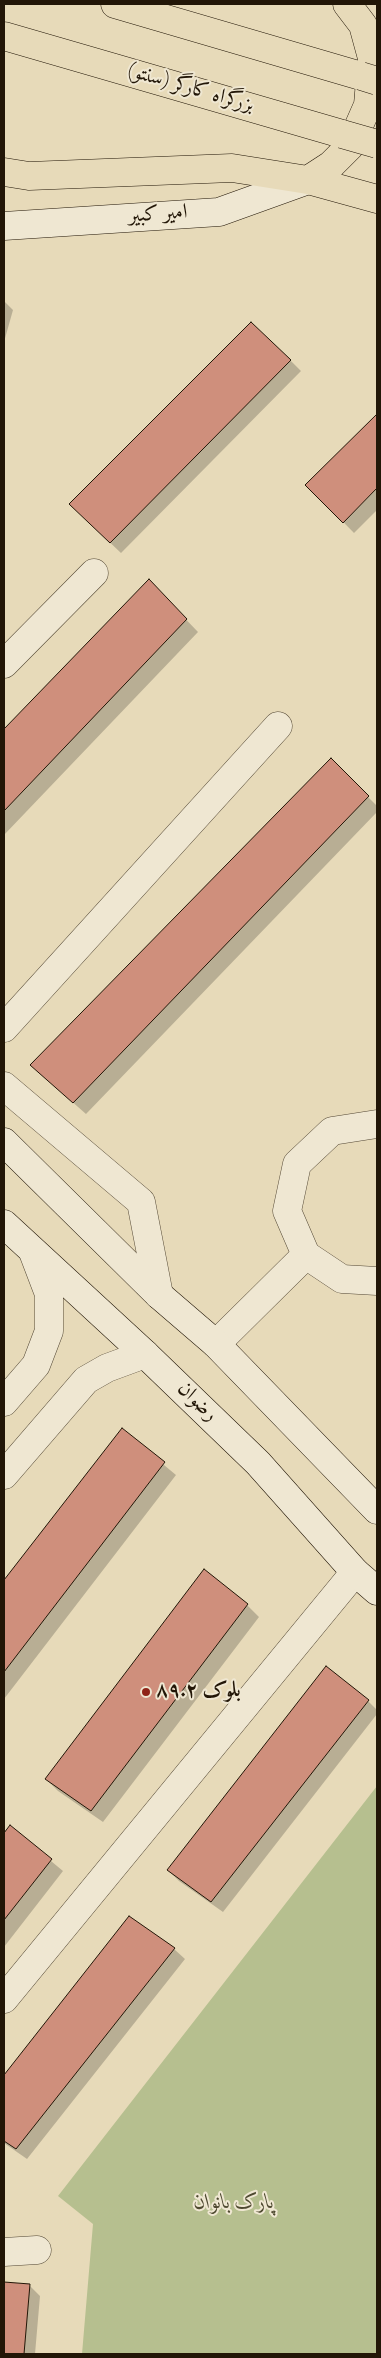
<!DOCTYPE html>
<meta charset="utf-8">
<style>
body{margin:0}
#map{position:relative;width:381px;height:2358px;overflow:hidden;background:#e7dab9;font-family:"Sorts Mill Goudy",serif}
canvas{display:block}
.frame{position:absolute;inset:0;border:5px solid #221607;pointer-events:none}
</style>
<div id="map">
<canvas width="381" height="2358"></canvas>
<div class="frame"></div>
</div>
<script>
const ctx = document.querySelector('canvas').getContext('2d');
ctx.lineJoin = 'round';
function paint(path, color) { ctx.fillStyle = color; ctx.fill(path, 'evenodd'); }
const poly = rows => new Path2D(rows.map(r => 'M' + r).join(''));
function stroke(path, color, width, dash) { ctx.strokeStyle = color; ctx.lineWidth = width; ctx.lineCap = dash ? 'butt' : 'round'; ctx.setLineDash(dash || []); ctx.stroke(path); }
function write(font, color, halo, rows, align = 'center') {
  ctx.font = font + ' "Sorts Mill Goudy",Amiri,serif'; ctx.lineWidth = 4; ctx.setLineDash([]); ctx.textBaseline = 'middle'; ctx.strokeStyle = halo; ctx.fillStyle = color; for (const [text, x, y, turn = 0] of rows) {
    ctx.save(); ctx.translate(x, y); ctx.rotate((+turn || 0) * Math.PI / 180); ctx.textAlign = isNaN(turn) ? turn : align; if (halo) ctx.strokeText(text, 0, 0); ctx.fillText(text, 0, 0); ctx.restore();
  }
}
const green = poly([
 [377,1786,377,2354,82,2354,93,2224,58,2196]
]);
const shadow = poly([
 [4,301,13,310,4,342],
 [290,360,301,371,121,553,81,515],
 [377,416,377,510,354,533,307,485],
 [149,581,198,632,4,835,4,731],
 [331,760,377,806,377,812,86,1114,44,1077],
 [122,1430,176,1475,4,1699,4,1582],
 [247,1605,259,1617,103,1822,58,1791,46,1779],
 [326,1668,368,1701,377,1710,377,1714,223,1912,179,1881,168,1870],
 [10,1827,63,1871,4,1947,4,1835],
 [129,1917,174,1949,185,1959,27,2159,4,2143,4,2077],
 [4,2283,29,2285,40,2296,35,2354,4,2354]
]);
const building = poly([
 [251,322,291,360,110,543,69,504,251,322],
 [377,414,377,488,343,523,305,485,377,414],
 [149,579,187,619,4,811,4,729,149,579],
 [331,758,369,796,73,1103,30,1065,331,758],
 [122,1428,165,1462,4,1672,4,1580,122,1428],
 [204,1569,248,1604,91,1811,45,1779,204,1569],
 [326,1666,369,1700,211,1902,167,1870,326,1666],
 [10,1825,52,1859,4,1920,4,1833,10,1825],
 [129,1916,175,1948,16,2149,4,2141,4,2075,129,1916],
 [4,2282,30,2284,24,2354,4,2354,4,2282]
]);
const street = poly([
 [4,664,94,573],
 [4,1028,278,726],
 [4,1086,141,1202,159,1295],
 [377,1124,332,1131,297,1164,287,1211,306,1255,342,1279,377,1281],
 [216,1344,306,1255],
 [4,1402,36,1365,49,1331,49,1294,33,1252],
 [4,1475,86,1380,107,1368,145,1354],
 [4,1999,355,1572],
 [4,2252,37,2250]
]);
const secondary = poly([
 [4,226,219,212,308,180],
 [4,1142,159,1295,216,1344,377,1510],
 [4,1224,145,1354,258,1463,355,1572,377,1591]
]);
const highway = poly([
 [115,4,361,76],
 [4,36,342,134],
 [4,172,29,176,232,168,308,180,377,199],
 [308,180,331,165,350,146,368,105,372,58,363,25,347,4]
]);
const highwayBridge = poly([
 [361,76,377,81],
 [342,134,377,144]
]);
const markers = [
 [146,1692,5,"#8f2418"]
];
const streetNames = [
 ["بزرگراه کارگر (سنتو)",190,90,16],
 ["امیر کبیر",158,216,-4],
 ["رضوان",196,1403,44]
];
const poiNames = [
 ["بلوک ۸۹.۲",156,1692]
];
const parkNames = [
 ["پارک بانوان",234,2204]
];
paint(green, '#b6bf8f');
paint(shadow, '#0003');
paint(building, '#cf8f7c');
stroke(building, '#221607', 1);
stroke(street, '#534734', 29);
stroke(secondary, '#221607', 29);
stroke(highway, '#221607', 29);
stroke(street, '#efe7d2', 28);
stroke(secondary, '#efe7d2', 28);
stroke(highway, '#e7dab9', 28);
stroke(highwayBridge, '#221607', 29, []);
stroke(highwayBridge, '#e7dab9', 28);
for (const [x, y, r, color] of markers) { const dot = new Path2D(); dot.arc(x, y, r, 0, 2 * Math.PI); ctx.fillStyle = color; ctx.fill(dot); stroke(dot, '#efe7d2', 2); }
write('21px', '#221607', '#efe7d2', streetNames);
write('bold 21px', '#221607', '#efe7d2', poiNames, 'left');
write('italic 21px', '#4e4930', '#efe7d2', parkNames);
</script>
